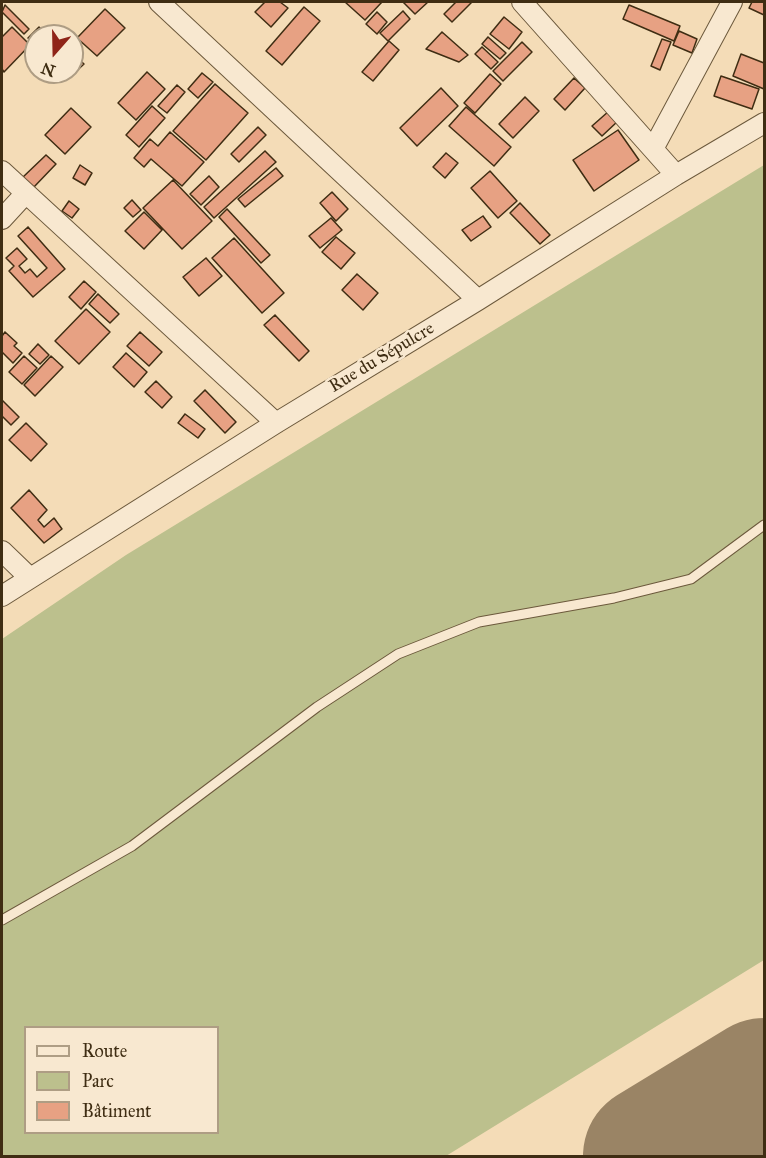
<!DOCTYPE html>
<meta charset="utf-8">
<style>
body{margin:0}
#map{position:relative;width:766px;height:1158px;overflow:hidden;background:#f4dcb7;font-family:"IM FELL Great Primer",serif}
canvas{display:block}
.frame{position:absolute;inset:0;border:3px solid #3f2d13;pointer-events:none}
.legend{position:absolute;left:24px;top:1026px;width:195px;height:108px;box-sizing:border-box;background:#f8e8d0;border:2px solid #ae9d84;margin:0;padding:8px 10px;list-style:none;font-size:18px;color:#3f2d13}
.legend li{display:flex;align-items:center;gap:12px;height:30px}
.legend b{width:30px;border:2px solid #ae9d84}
.north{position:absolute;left:24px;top:24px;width:60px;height:60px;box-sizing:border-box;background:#f8e8d0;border:2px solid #ae9d84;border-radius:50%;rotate:200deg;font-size:16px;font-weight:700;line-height:24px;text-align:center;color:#3f2d13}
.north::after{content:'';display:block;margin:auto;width:21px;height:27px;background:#8f2418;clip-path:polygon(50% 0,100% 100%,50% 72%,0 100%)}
</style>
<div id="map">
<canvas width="766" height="1158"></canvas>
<div class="frame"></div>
<ul class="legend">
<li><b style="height:8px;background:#f8e8d0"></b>Route</li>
<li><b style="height:16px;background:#bcc08d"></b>Parc</li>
<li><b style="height:16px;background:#e7a183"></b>Bâtiment</li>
</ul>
<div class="north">N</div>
</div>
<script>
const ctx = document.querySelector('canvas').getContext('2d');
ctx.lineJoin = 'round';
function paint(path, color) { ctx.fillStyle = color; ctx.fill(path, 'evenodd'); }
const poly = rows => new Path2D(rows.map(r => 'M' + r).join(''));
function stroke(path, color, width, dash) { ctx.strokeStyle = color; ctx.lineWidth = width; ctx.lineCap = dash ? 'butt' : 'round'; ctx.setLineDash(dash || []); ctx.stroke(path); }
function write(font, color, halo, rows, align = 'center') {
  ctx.font = font + ' "IM FELL Great Primer",serif'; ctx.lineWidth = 5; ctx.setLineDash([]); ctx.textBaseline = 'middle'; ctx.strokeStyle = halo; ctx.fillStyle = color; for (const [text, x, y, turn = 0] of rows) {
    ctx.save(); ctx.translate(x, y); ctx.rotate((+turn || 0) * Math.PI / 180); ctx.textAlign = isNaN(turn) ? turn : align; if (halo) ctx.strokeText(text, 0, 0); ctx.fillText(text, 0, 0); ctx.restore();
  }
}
const green = poly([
 [764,165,764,960,446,1156,2,1156,2,639,126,555],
 [26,1028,218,1028,218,1132,26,1132]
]);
const runway = poly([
 [654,1156,764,1089]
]);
const building = poly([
 [265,2,280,2,288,8,271,27,255,12,265,2],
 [345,2,382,2,365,20,345,2],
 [403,2,428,2,415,14,403,2],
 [456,2,472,2,452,22,444,14,456,2],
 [752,2,764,2,764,15,749,8,752,2],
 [5,5,29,29,24,34,2,12,5,5],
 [629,5,680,26,674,41,623,19,629,5],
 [304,7,320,21,282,65,266,51,304,7],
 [105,9,125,28,97,56,77,38,105,9],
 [403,11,410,19,388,41,380,33,403,11],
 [377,12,387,22,377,34,366,24,377,12],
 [504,17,522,32,509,49,490,34,504,17],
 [12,27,30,45,4,72,2,69,2,37,12,27],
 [39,27,48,36,36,36,36,46,28,38,39,27],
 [679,31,697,39,692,53,673,45,679,31],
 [442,32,468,55,459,62,426,49,442,32],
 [488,37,506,53,500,59,482,44,488,37],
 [662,39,671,42,660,70,651,66,662,39],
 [389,41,399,50,373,81,362,72,389,41],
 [522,42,532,52,503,81,493,71,522,42],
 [482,47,498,62,491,69,475,54,482,47],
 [72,53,84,64,69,78,63,72,72,72,72,53],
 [741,54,764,63,764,89,733,76,741,54],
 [147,72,165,89,136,120,118,103,147,72],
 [202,73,213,82,198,98,188,89,202,73],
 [490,74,501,84,475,113,464,103,490,74],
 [721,76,759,89,752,109,714,96,721,76],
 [574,78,585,88,565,110,554,99,574,78],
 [215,84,248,113,206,160,173,131,215,84],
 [177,85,185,92,167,113,158,106,177,85],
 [441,88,458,106,417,146,400,128,441,88],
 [525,97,539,111,513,138,499,124,525,97],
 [152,106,165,118,139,147,126,135,152,106],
 [466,107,511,147,494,166,449,126,466,107],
 [71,108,91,127,65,154,45,135,71,108],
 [609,111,618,121,602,136,592,126,609,111],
 [258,127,266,135,239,162,231,154,258,127],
 [618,130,639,160,594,191,573,160,618,130],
 [170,132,204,162,182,186,151,159,144,167,134,158,150,139,158,146,170,132],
 [265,151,276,162,214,218,204,207,265,151],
 [446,153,458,163,445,178,433,167,446,153],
 [46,155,56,164,33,188,22,178,46,155],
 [80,165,92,173,85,185,73,178,80,165],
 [276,168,283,176,245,207,238,199,276,168],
 [490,171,517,201,498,218,471,188,490,171],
 [209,176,219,187,201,205,190,194,209,176],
 [173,180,212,221,182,249,143,208,173,180],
 [332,192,348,209,336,221,320,203,332,192],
 [132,200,141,210,133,217,124,208,132,200],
 [69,201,79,209,72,218,62,211,69,201],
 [520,203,550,235,540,244,510,213,520,203],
 [227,209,270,255,261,263,219,217,227,209],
 [144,212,162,230,144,249,125,231,144,212],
 [483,216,491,227,471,241,462,230,483,216],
 [331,218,342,230,320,248,309,236,331,218],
 [28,227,65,269,33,297,9,271,14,266,6,258,17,248,27,259,19,266,25,273,30,269,37,277,47,268,18,236,28,227],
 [336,237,355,253,341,269,322,252,336,237],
 [234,238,284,293,262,313,212,258,234,238],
 [206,258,222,276,199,296,183,277,206,258],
 [357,274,378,293,363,310,342,290,357,274],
 [84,281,96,292,81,309,69,297,84,281],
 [98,294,119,314,110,323,89,304,98,294],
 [86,309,110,332,79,364,55,341,86,309],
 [275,315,309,351,299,361,264,325,275,315],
 [5,332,17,343,14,346,22,353,13,363,2,352,2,336,5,332],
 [140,332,162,352,149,366,127,346,140,332],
 [38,344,49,355,40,364,29,354,38,344],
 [126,353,147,372,134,387,113,367,126,353],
 [24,356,37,368,22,384,9,372,24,356],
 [51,356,63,367,35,396,24,385,51,356],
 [156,381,172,397,162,408,145,392,156,381],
 [205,390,236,422,225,433,194,401,205,390],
 [2,400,19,417,11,425,2,416,2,400],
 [185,414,205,429,198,438,178,423,185,414],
 [26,423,47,444,31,461,9,440,26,423],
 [29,490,47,510,38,520,44,527,54,518,62,529,44,543,11,508,29,490]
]);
const service = poly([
 [2,920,132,846,317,707,398,654,479,622,614,598,691,579,764,525]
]);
const minor = poly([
 [159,2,478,300],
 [522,2,676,175],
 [653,149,732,2],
 [2,171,276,423],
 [2,219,25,194],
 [2,551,30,578],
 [2,596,276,423,478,300,676,175,764,123]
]);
const streetNames = [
 ["Rue du Sépulcre",382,358,-31]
];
paint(green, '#bcc08d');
stroke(runway, '#9a8465', 142);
paint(building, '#e7a183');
stroke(building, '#3f2d13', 1.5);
stroke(service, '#6c593c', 11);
stroke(minor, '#6c593c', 22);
stroke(service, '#f8e8d0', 9);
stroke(minor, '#f8e8d0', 20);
write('18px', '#3f2d13', '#f8e8d0', streetNames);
</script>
